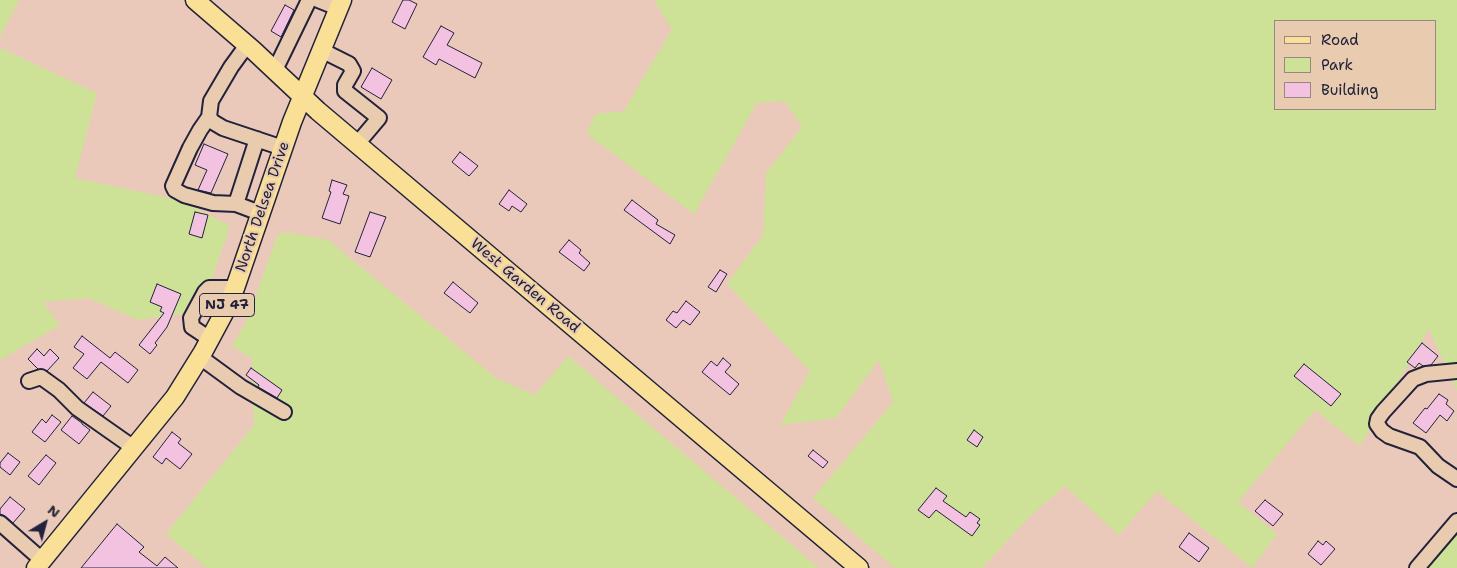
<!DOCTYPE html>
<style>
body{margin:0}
#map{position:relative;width:1457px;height:568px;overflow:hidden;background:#ebc9ba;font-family:"Shantell Sans",sans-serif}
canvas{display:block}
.legend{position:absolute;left:1274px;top:20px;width:162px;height:90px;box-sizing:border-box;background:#e9cbb0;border:1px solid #998781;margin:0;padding:6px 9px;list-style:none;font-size:15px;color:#22223b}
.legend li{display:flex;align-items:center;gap:10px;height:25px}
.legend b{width:25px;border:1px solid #998781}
.north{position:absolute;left:20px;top:498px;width:50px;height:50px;-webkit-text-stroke:4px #e9cbb0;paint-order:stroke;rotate:37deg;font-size:14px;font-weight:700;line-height:20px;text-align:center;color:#22223b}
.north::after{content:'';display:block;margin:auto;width:18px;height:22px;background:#22223b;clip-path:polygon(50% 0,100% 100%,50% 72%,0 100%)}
</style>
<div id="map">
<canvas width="1457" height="568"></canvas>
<ul class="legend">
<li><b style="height:6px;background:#fadf96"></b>Road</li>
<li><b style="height:14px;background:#cee297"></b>Park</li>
<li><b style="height:14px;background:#f4c2e1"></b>Building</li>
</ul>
<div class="north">N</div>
</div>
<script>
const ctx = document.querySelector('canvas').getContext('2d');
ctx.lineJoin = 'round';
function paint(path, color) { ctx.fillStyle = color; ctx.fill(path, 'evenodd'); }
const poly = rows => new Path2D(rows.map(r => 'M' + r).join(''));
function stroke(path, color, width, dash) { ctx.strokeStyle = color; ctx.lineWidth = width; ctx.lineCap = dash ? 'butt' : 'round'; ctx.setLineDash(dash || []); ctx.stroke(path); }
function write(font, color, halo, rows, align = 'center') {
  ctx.font = font + ' "Shantell Sans",sans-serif'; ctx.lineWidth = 4.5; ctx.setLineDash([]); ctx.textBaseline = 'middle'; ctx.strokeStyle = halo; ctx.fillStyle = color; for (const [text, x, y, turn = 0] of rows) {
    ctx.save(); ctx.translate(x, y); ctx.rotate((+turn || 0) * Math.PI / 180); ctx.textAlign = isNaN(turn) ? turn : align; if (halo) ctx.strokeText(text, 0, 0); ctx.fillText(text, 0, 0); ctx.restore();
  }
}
const green = poly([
 [0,0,19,0,0,37],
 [654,0,1457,0,1457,391,1429,329,1360,446,1315,410,1238,502,1277,534,1252,568,1157,491,1119,535,1065,486,1030,516,982,568,895,568,813,498,893,402,879,360,836,418,780,425,810,371,727,284,763,235,766,173,802,127,785,101,757,103,694,214,587,134,595,114,624,111,672,29],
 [1276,21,1436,21,1436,109,1276,109],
 [0,48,97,93,75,178,183,201,230,226,212,279,194,312,138,320,88,298,43,302,60,325,0,360],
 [286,232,328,240,496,378,535,395,568,356,819,568,207,568,166,534,254,425,252,359,232,346,247,320,277,236],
 [1457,523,1457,568,1418,568]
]);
const building = poly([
 [403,0,409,0,417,4,405,29,392,22,403,0],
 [285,5,294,10,281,37,271,31,285,5],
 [441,26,454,33,447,45,482,63,475,78,439,59,436,65,423,57,441,26],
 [372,68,392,80,381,99,361,87,372,68],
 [204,144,228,154,211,193,198,190,207,170,195,165,204,144],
 [460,152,478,166,469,176,452,162,460,152],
 [332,180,347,185,343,194,349,196,340,224,322,218,331,192,329,191,332,180],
 [509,190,527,204,521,212,512,206,509,211,499,204,509,190],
 [632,200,658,220,656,224,675,235,670,244,624,210,632,200],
 [195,212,208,215,202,238,189,234,195,212],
 [370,212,386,217,370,257,355,252,370,212],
 [569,240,581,250,579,253,590,263,584,271,559,252,569,240],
 [720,270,727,274,716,292,708,287,720,270],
 [453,282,478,303,470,313,444,293,453,282],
 [157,284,181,294,167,327,155,343,157,345,150,354,139,345,164,313,160,311,162,307,150,302,157,284],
 [686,301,700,312,690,325,683,320,676,328,666,320,673,311,677,313,686,301],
 [82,336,110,358,115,352,138,370,128,383,101,362,87,379,73,368,84,354,74,347,82,336],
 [1422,343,1438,356,1431,365,1423,366,1419,363,1415,368,1407,362,1422,343],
 [37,349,44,356,50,349,59,358,47,371,38,369,28,359,37,349],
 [723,358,731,365,725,372,739,384,730,395,702,372,711,361,717,366,723,358],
 [1304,364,1341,394,1331,406,1294,376,1304,364],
 [251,368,282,390,277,398,258,387,259,385,246,375,251,368],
 [93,392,111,406,103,416,84,403,93,392],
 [1439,394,1448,400,1446,404,1454,411,1447,421,1440,415,1426,433,1413,423,1425,408,1427,409,1439,394],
 [52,415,61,422,45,442,32,432,42,419,46,423,52,415],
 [72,416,82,423,82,424,90,430,79,444,61,430,72,416],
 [974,430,983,437,977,447,967,440,974,430],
 [172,432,181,439,178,443,192,454,180,469,166,458,162,464,153,457,172,432],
 [813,450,828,462,823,468,808,456,813,450],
 [8,453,20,462,10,475,0,467,0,463,8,453],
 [46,455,56,463,39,485,28,476,46,455],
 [936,488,947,496,943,501,966,517,970,512,980,519,977,523,980,525,972,536,936,510,929,518,918,510,936,488],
 [10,497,25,509,13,523,5,516,0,514,0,509,10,497],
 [1265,500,1283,514,1273,526,1255,511,1265,500],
 [117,524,144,547,139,552,157,566,165,557,178,568,81,568,117,524],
 [1189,533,1209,548,1199,562,1179,547,1189,533],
 [1318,541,1323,545,1326,541,1335,549,1321,565,1308,554,1318,541]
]);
const minor = poly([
 [318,0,338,8],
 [247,45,231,67,211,101,209,117,213,122,223,128,283,148],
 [321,50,349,64,353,71,345,85,345,91,379,118,357,144],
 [275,70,309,0],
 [209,117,200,130,190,148,173,186,175,190,184,195,213,203,236,204,260,213],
 [236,204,257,139],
 [210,339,192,327,191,318,205,292,209,288,235,288],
 [200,357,241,387,284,412],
 [1457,371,1426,374,1413,379,1383,412,1378,419,1377,424,1382,431,1389,436,1420,447,1438,466,1457,479],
 [29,381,41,377,59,390,77,408,134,448],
 [0,523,42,560],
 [1417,568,1457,521]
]);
const major = poly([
 [195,0,253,50,318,111,859,568],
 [36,568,175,397,203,352,225,311,235,288,292,122,342,0]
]);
const shields = [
 [227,305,55]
];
const shieldNames = [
 ["NJ 47",227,305]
];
const streetNames = [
 ["North Delsea Drive",263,207,-71],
 ["West Garden Road",525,286,40]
];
paint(green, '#cee297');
paint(building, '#f4c2e1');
stroke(building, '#22223b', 1);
stroke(minor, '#22223b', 18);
stroke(major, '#22223b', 21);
stroke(minor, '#e9cbb0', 14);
stroke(major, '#fadf96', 18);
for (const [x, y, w] of shields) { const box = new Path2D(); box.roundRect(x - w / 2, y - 11.5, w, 23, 4); ctx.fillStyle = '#e9cbb0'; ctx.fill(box); stroke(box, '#22223b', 1); }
write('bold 14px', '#22223b', null, shieldNames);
write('15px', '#22223b', '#e9cbb0', streetNames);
</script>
